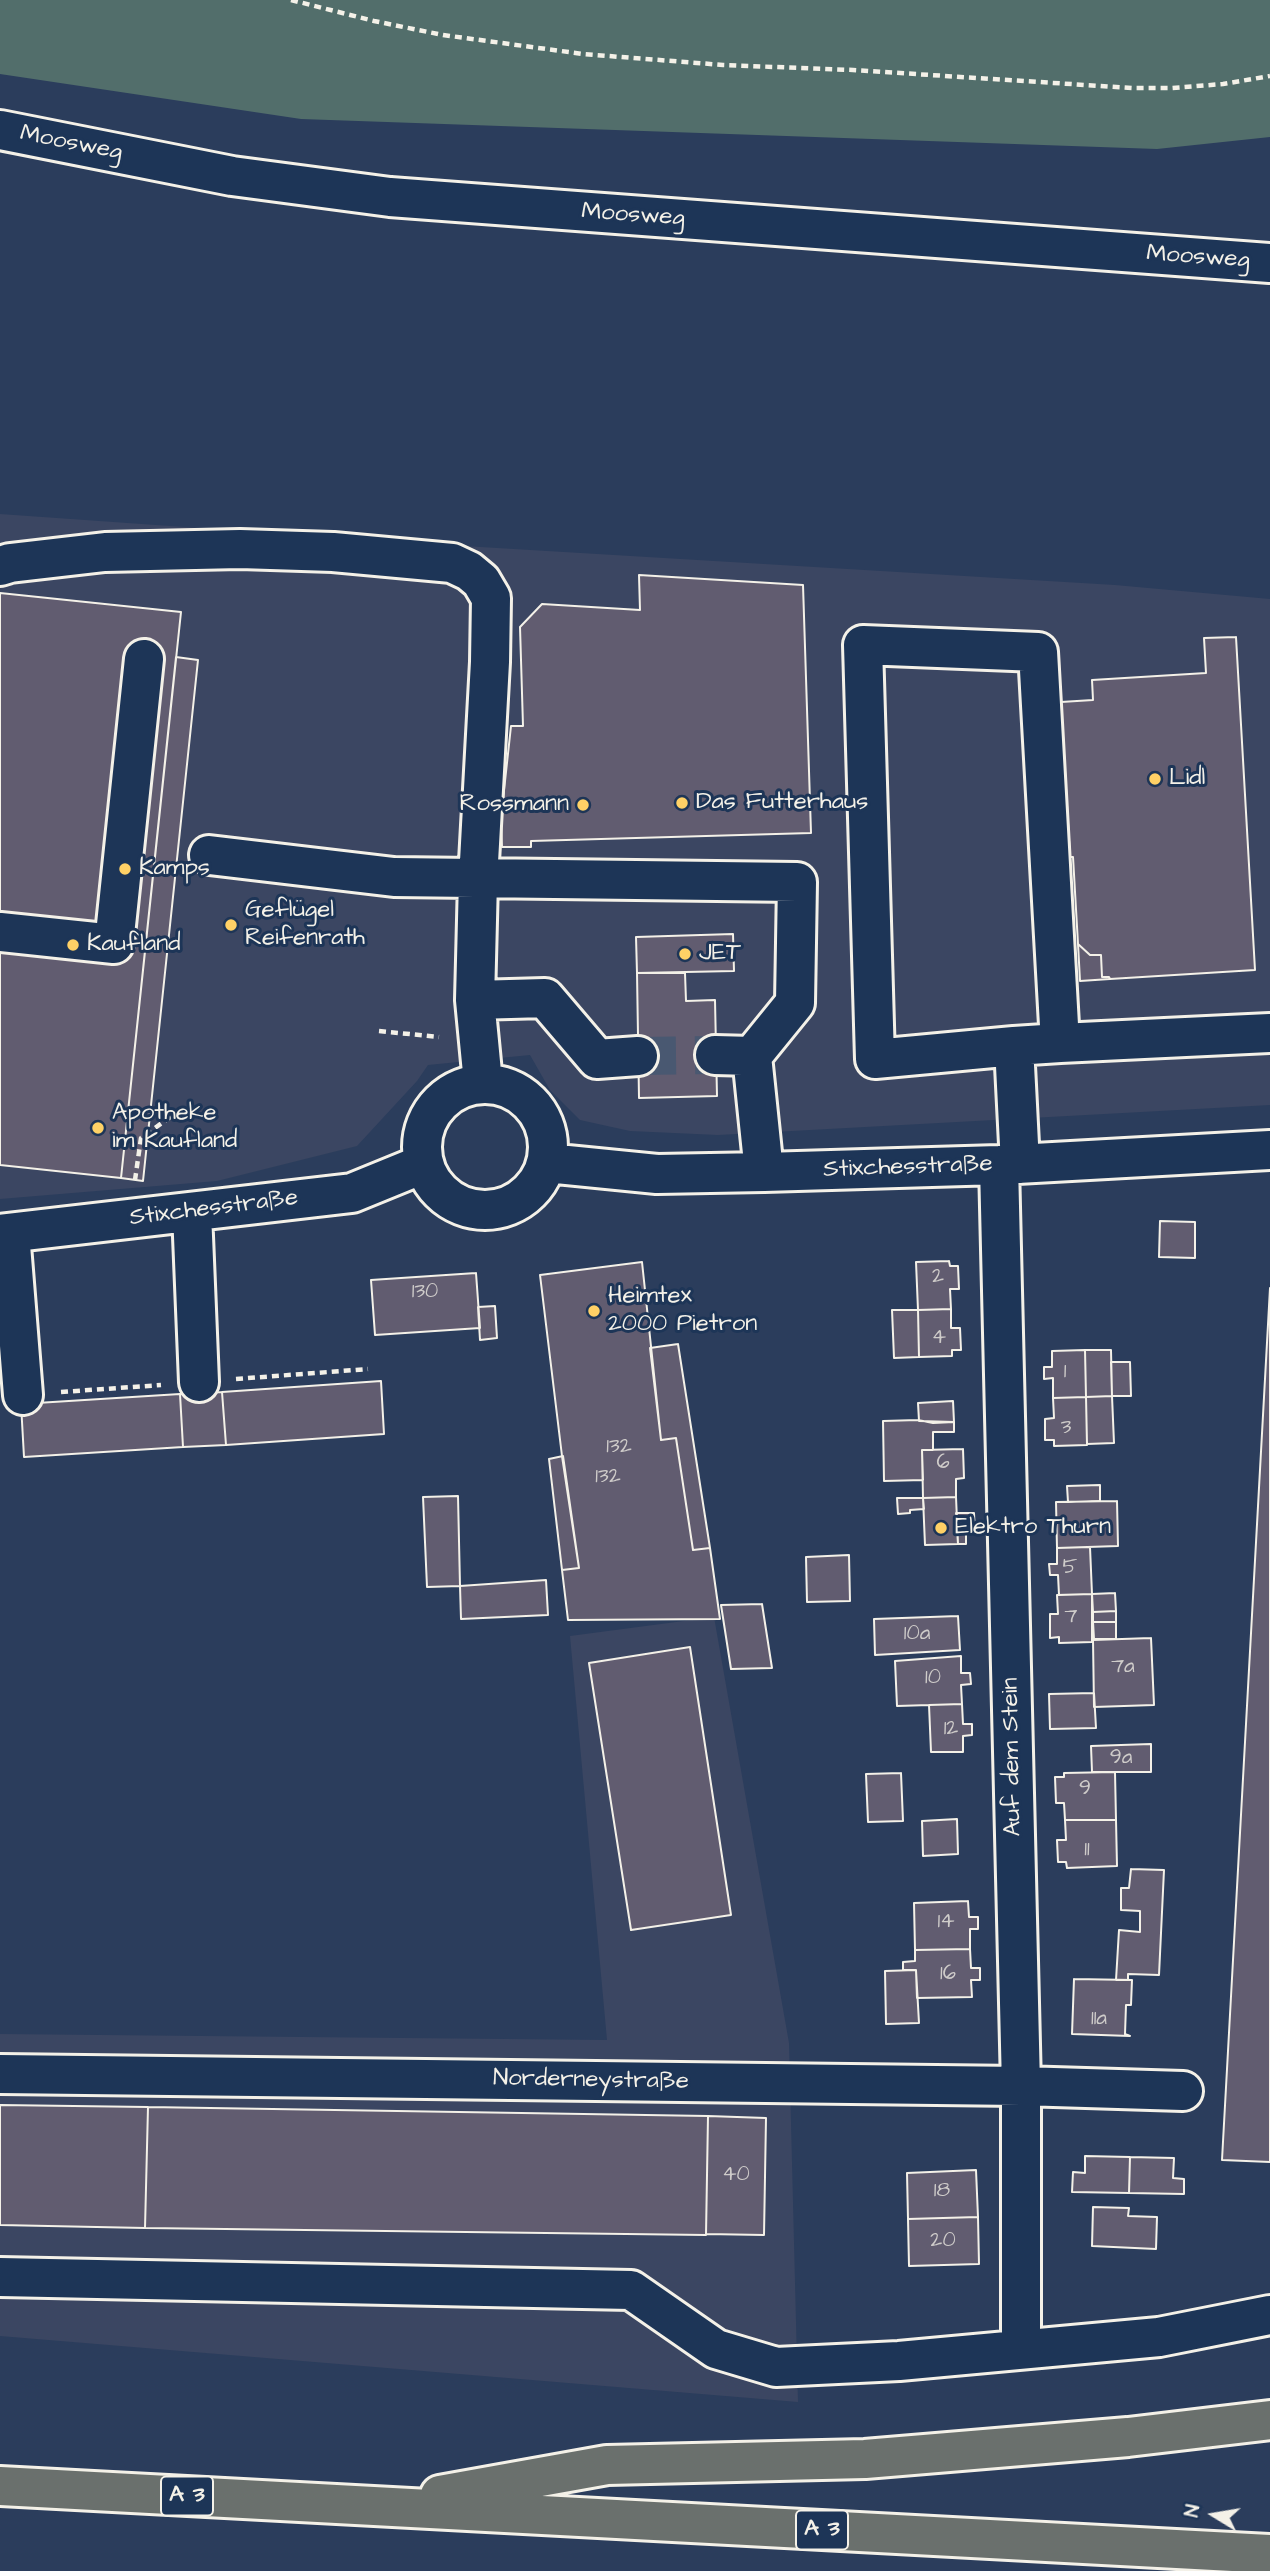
<!DOCTYPE html>
<meta charset="utf-8">
<style>
body{margin:0}
#map{position:relative;width:1270px;height:2571px;overflow:hidden;background:#2b3d5c;font-family:"Architects Daughter",sans-serif}
canvas{display:block}
.north{position:absolute;left:1179px;top:2480px;width:70px;height:70px;-webkit-text-stroke:5px #1d3557;paint-order:stroke;rotate:281deg;font-size:19px;font-weight:700;line-height:28px;text-align:center;color:#f4f1e8}
.north::after{content:'';display:block;margin:auto;width:24px;height:32px;background:#f4f1e8;clip-path:polygon(50% 0,100% 100%,50% 72%,0 100%)}
</style>
<div id="map">
<canvas width="1270" height="2571"></canvas>
<div class="north">N</div>
</div>
<script>
const ctx = document.querySelector('canvas').getContext('2d');
ctx.lineJoin = 'round';
function paint(path, color) { ctx.fillStyle = color; ctx.fill(path, 'evenodd'); }
const poly = rows => new Path2D(rows.map(r => 'M' + r).join(''));
function stroke(path, color, width, dash) { ctx.strokeStyle = color; ctx.lineWidth = width; ctx.lineCap = dash ? 'butt' : 'round'; ctx.setLineDash(dash || []); ctx.stroke(path); }
function write(font, color, halo, rows, align = 'center') {
  ctx.font = font + ' "Architects Daughter",sans-serif'; ctx.lineWidth = 6; ctx.setLineDash([]); ctx.textBaseline = 'middle'; ctx.strokeStyle = halo; ctx.fillStyle = color; for (const [text, x, y, turn = 0] of rows) {
    ctx.save(); ctx.translate(x, y); ctx.rotate((+turn || 0) * Math.PI / 180); ctx.textAlign = isNaN(turn) ? turn : align; if (halo) ctx.strokeText(text, 0, 0); ctx.fillText(text, 0, 0); ctx.restore();
  }
}
const built = poly([
 [0,514,397,542,1115,585,1270,599,1270,1105,718,1135,630,1131,580,1120,550,1090,530,1055,428,1065,417,1081,357,1146,217,1181,0,1199],
 [714,1617,789,2043,798,2402,0,2336,0,2034,607,2040,570,1636]
]);
const green = poly([
 [0,0,1270,0,1270,137,1157,149,301,119,0,74]
]);
const building = poly([
 [639,575,803,585,811,833,531,841,531,847,502,847,501,818,511,726,523,726,520,627,542,604,640,610,639,575],
 [0,593,181,612,121,1178,0,1165,0,593],
 [1236,637,1255,970,1110,979,1109,977,1102,977,1101,955,1090,955,1078,944,1073,857,1070,857,1061,702,1093,700,1092,680,1206,673,1204,638,1236,637],
 [176,657,198,660,143,1181,121,1178,176,657],
 [733,934,734,971,637,973,636,937,733,934],
 [1078,944,1090,955,1101,955,1102,977,1109,977,1110,979,1080,981,1078,944],
 [637,973,685,973,686,1001,715,1000,717,1096,639,1098,637,973],
 [1160,1221,1195,1222,1195,1258,1159,1257,1160,1221],
 [949,1261,950,1266,958,1266,959,1289,950,1289,951,1309,918,1310,916,1262,949,1261],
 [642,1262,661,1440,676,1438,693,1550,710,1548,720,1619,568,1620,562,1570,579,1568,562,1456,540,1275,642,1262],
 [476,1273,480,1328,375,1335,371,1280,476,1273],
 [1270,1288,1270,2162,1222,2160,1270,1288],
 [495,1306,497,1338,480,1340,478,1307,495,1306],
 [951,1309,951,1328,960,1328,961,1350,952,1350,952,1356,919,1357,918,1310,951,1309],
 [892,1310,918,1310,919,1357,894,1358,892,1310],
 [678,1344,710,1548,693,1550,676,1438,661,1440,650,1348,678,1344],
 [1085,1350,1111,1350,1112,1396,1086,1397,1085,1350],
 [1085,1350,1086,1397,1053,1398,1053,1378,1044,1379,1044,1367,1052,1367,1052,1351,1085,1350],
 [1111,1362,1130,1362,1131,1396,1112,1396,1111,1362],
 [381,1381,384,1434,226,1445,222,1392,381,1381],
 [222,1392,226,1445,183,1447,180,1394,222,1392],
 [180,1394,183,1447,24,1457,21,1404,180,1394],
 [1112,1396,1114,1443,1087,1444,1086,1397,1112,1396],
 [1086,1397,1087,1445,1054,1446,1054,1440,1045,1440,1045,1419,1054,1418,1053,1398,1086,1397],
 [953,1401,954,1422,919,1421,918,1403,953,1401],
 [918,1420,933,1423,954,1422,954,1432,933,1432,933,1450,922,1450,923,1480,884,1481,883,1421,918,1420],
 [963,1449,964,1478,956,1479,956,1497,923,1498,922,1450,963,1449],
 [563,1456,579,1568,562,1570,549,1459,563,1456],
 [1100,1485,1100,1501,1068,1502,1067,1486,1100,1485],
 [458,1496,460,1586,427,1587,423,1497,458,1496],
 [956,1497,958,1544,925,1545,923,1498,956,1497],
 [897,1498,923,1498,924,1509,910,1510,910,1513,898,1514,897,1498],
 [1117,1501,1118,1546,1057,1548,1056,1502,1117,1501],
 [956,1513,974,1513,975,1533,966,1533,966,1544,958,1544,956,1513],
 [1090,1547,1092,1594,1059,1595,1058,1575,1050,1575,1049,1564,1057,1564,1057,1548,1090,1547],
 [849,1555,850,1601,807,1602,806,1557,849,1555],
 [546,1580,548,1615,461,1619,460,1586,546,1580],
 [1115,1593,1116,1611,1093,1612,1092,1594,1115,1593],
 [1092,1594,1092,1642,1059,1643,1059,1637,1050,1638,1050,1614,1058,1614,1057,1595,1092,1594],
 [762,1604,772,1668,731,1669,721,1605,762,1604],
 [1116,1611,1116,1622,1093,1622,1093,1612,1116,1611],
 [958,1616,960,1650,875,1655,874,1619,958,1616],
 [1093,1622,1116,1622,1116,1639,1094,1639,1093,1622],
 [1151,1638,1154,1705,1094,1707,1093,1640,1151,1638],
 [690,1647,731,1915,631,1930,589,1663,690,1647],
 [961,1656,961,1673,970,1673,971,1684,961,1685,962,1704,897,1706,895,1661,961,1656],
 [1094,1693,1096,1728,1050,1729,1049,1694,1094,1693],
 [962,1704,963,1724,972,1724,972,1735,963,1736,963,1752,931,1752,929,1705,962,1704],
 [1151,1744,1151,1772,1092,1772,1091,1746,1151,1744],
 [1115,1772,1116,1820,1065,1820,1064,1803,1056,1803,1055,1777,1064,1777,1064,1773,1115,1772],
 [901,1773,903,1821,868,1822,866,1774,901,1773],
 [957,1819,958,1854,923,1856,922,1821,957,1819],
 [1065,1820,1116,1820,1117,1866,1067,1868,1066,1862,1058,1862,1057,1840,1066,1840,1065,1820],
 [1131,1869,1164,1870,1159,1975,1128,1974,1128,1980,1116,1980,1119,1930,1140,1932,1140,1911,1121,1910,1121,1888,1129,1888,1131,1869],
 [968,1901,969,1917,978,1917,978,1929,970,1929,970,1949,915,1950,914,1903,968,1901],
 [970,1949,971,1968,980,1968,980,1980,971,1980,972,1997,917,1998,916,1970,903,1970,903,1962,915,1961,915,1950,970,1949],
 [916,1970,919,2023,886,2024,885,1971,916,1970],
 [1074,1979,1132,1980,1131,2005,1126,2005,1125,2034,1130,2036,1072,2034,1074,1979],
 [0,2105,148,2107,145,2228,0,2225,0,2105],
 [148,2107,708,2116,706,2235,145,2228,148,2107],
 [708,2116,766,2118,764,2235,706,2234,708,2116],
 [1085,2156,1130,2157,1129,2193,1072,2192,1073,2172,1085,2173,1085,2156],
 [1130,2157,1174,2158,1173,2178,1184,2179,1184,2194,1129,2193,1130,2157],
 [976,2170,978,2217,908,2219,907,2173,976,2170],
 [1093,2207,1129,2208,1128,2216,1157,2217,1156,2249,1092,2246,1093,2207],
 [978,2217,979,2264,909,2266,908,2219,978,2217]
]);
const minorTunnel = poly([
 [638,1056,715,1055]
]);
const path = poly([
 [291,0,374,21,443,35,583,54,723,65,853,70,1132,88,1172,88,1223,84,1270,76],
 [379,1031,439,1037],
 [135,1180,141,1138,180,1110],
 [236,1379,368,1369],
 [61,1392,161,1385]
]);
const minor = poly([
 [0,130,232,176,390,197,1270,263],
 [0,566,10,563,105,552,240,549,333,552,452,563,469,571,481,581,491,598,490,662,478,880,475,1000,483,1083],
 [209,855,394,877,797,882,795,1003,752,1056,764,1172],
 [0,932,114,944,144,659],
 [475,1000,545,998,597,1059,638,1056],
 [1060,1043,1270,1033],
 [1014,1046,1060,1043,1038,652,863,645,875,1059,1014,1046,1020,1164],
 [715,1055,752,1056],
 '422 1147a63 63 0 1 1 126 0a63 63 0 1 1-126 0Z',
 [547,1163,657,1174,764,1172,999,1165,1270,1150],
 [999,1165,1021,2086,1021,2349],
 [192,1212,199,1382],
 [10,1233,23,1395],
 [0,1234,352,1193,423,1164],
 [0,2074,1021,2086,1183,2091],
 [0,2277,631,2290,716,2349,776,2367,899,2361,1159,2337,1270,2315]
]);
const highway = poly([
 [0,2486,1270,2554],
 [440,2495,607,2465,865,2459,1128,2437,1270,2420]
]);
const markers = [
 [1155,779,7,"#ffd166"],
 [682,803,7,"#ffd166"],
 [583,805,7,"#ffd166"],
 [125,869,7,"#ffd166"],
 [231,925,7,"#ffd166"],
 [73,945,7,"#ffd166"],
 [685,954,7,"#ffd166"],
 [98,1128,7,"#ffd166"],
 [594,1311,7,"#ffd166"],
 [941,1528,7,"#ffd166"]
];
const numberNames = [
 ["2",938,1278],
 ["130",425,1293],
 ["4",939,1339],
 ["1",1065,1373],
 ["3",1066,1429],
 ["132",619,1448],
 ["6",943,1464],
 ["132",608,1478],
 ["5",1070,1569],
 ["7",1071,1618],
 ["10a",917,1635],
 ["7a",1123,1668],
 ["10",933,1679],
 ["12",951,1730],
 ["9a",1121,1759],
 ["9",1085,1790],
 ["11",1087,1851],
 ["14",946,1923],
 ["16",948,1975],
 ["11a",1099,2020],
 ["40",736,2176],
 ["18",942,2192],
 ["20",943,2242]
];
const shields = [
 [187,2496,52],
 [822,2530,52]
];
const shieldNames = [
 ["A 3",187,2496],
 ["A 3",822,2530]
];
const streetNames = [
 ["Moosweg",71,144,11],
 ["Moosweg",633,216,4],
 ["Moosweg",1198,258,4],
 ["Stixchesstraße",908,1168,-2],
 ["Stixchesstraße",214,1209,-7],
 ["Auf dem Stein",1013,1757,-91],
 ["Norderneystraße",591,2081,1]
];
const poiNames = [
 ["Lidl",1169,779],
 ["Das Futterhaus",696,803],
 ["Rossmann",569,805,"right"],
 ["Kamps",139,869],
 ["Geflügel",245,911],
 ["Reifenrath",245,939],
 ["Kaufland",87,945],
 ["JET",699,954],
 ["Apotheke",112,1114],
 ["im Kaufland",112,1142],
 ["Heimtex",608,1297],
 ["2000 Pietron",608,1325],
 ["Elektro Thurn",955,1528]
];
paint(built, '#3b4662');
paint(green, '#526e6b');
paint(building, '#615c70');
stroke(building, '#f4f1e8', 2);
stroke(minorTunnel, '#495871', 38, [38, 19]);
stroke(minor, '#f4f1e8', 44);
stroke(highway, '#f4f1e8', 44);
stroke(path, '#f4f1e8', 4.5, [7, 5]);
stroke(minor, '#1d3557', 38);
stroke(highway, '#6a706d', 38);
for (const [x, y, r, color] of markers) { const dot = new Path2D(); dot.arc(x, y, r, 0, 2 * Math.PI); ctx.fillStyle = color; ctx.fill(dot); stroke(dot, '#1d3557', 2.5); }
write('21px', '#cfccca', null, numberNames);
for (const [x, y, w] of shields) { const box = new Path2D(); box.roundRect(x - w / 2, y - 19.5, w, 39, 5); ctx.fillStyle = '#1d3557'; ctx.fill(box); stroke(box, '#f4f1e8', 2); }
write('bold 23px', '#f4f1e8', null, shieldNames);
write('24px', '#f4f1e8', '#1d3557', streetNames);
write('24px', '#f4f1e8', '#1d3557', poiNames, 'left');
</script>
